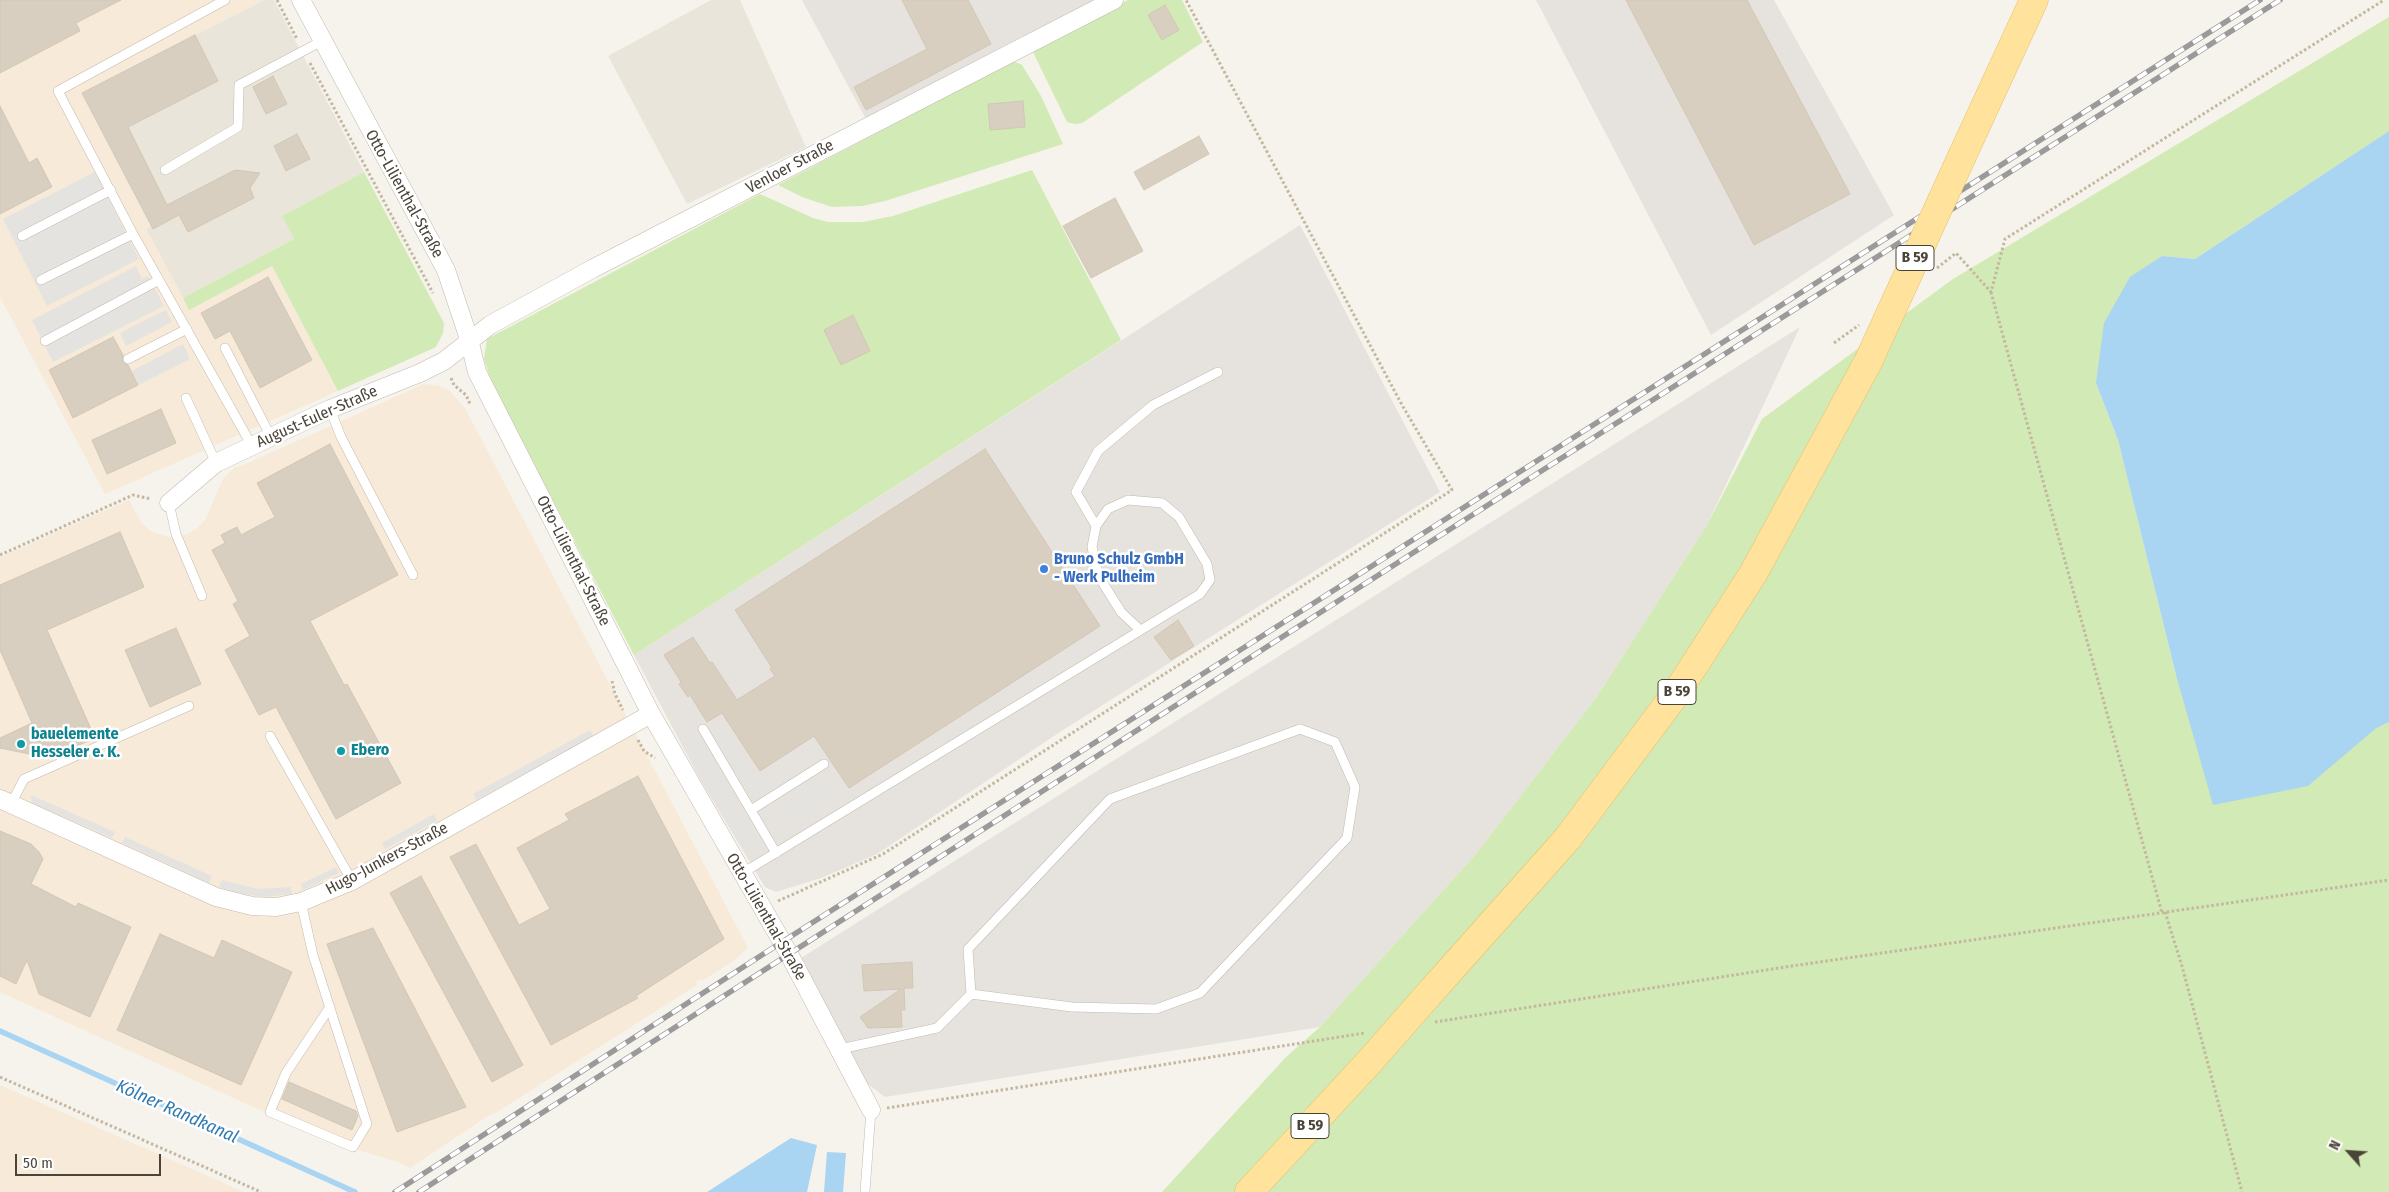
<!DOCTYPE html>
<meta charset="utf-8">
<style>
body{margin:0}
#map{position:relative;width:2389px;height:1192px;overflow:hidden;background:#f6f3ec;font-family:"Fira Sans Condensed",sans-serif}
canvas{display:block}
.north{position:absolute;left:2324px;top:1127px;width:50px;height:50px;-webkit-text-stroke:4px #fff;paint-order:stroke;rotate:296deg;font-size:14px;font-weight:700;line-height:20px;text-align:center;color:#4b4439}
.north::after{content:'';display:block;margin:auto;width:18px;height:22px;background:#4b4439;clip-path:polygon(50% 0,100% 100%,50% 72%,0 100%)}
.scale{position:absolute;left:15px;top:1154px;width:146px;height:22px;box-sizing:border-box;border:2px solid #4b4439;border-top:0;padding-left:6px;font-size:15px;line-height:18px;white-space:nowrap;color:#4b4439;-webkit-text-stroke:4px #fff;paint-order:stroke}
</style>
<div id="map">
<canvas width="2389" height="1192"></canvas>
<div class="north">N</div>
<div class="scale">50 m</div>
</div>
<script>
const ctx = document.querySelector('canvas').getContext('2d');
ctx.lineJoin = 'round';
function paint(path, color) { ctx.fillStyle = color; ctx.fill(path, 'evenodd'); }
const poly = rows => new Path2D(rows.map(r => 'M' + r).join(''));
function stroke(path, color, width, dash) { ctx.strokeStyle = color; ctx.lineWidth = width; ctx.lineCap = dash ? 'butt' : 'round'; ctx.setLineDash(dash || []); ctx.stroke(path); }
function write(font, color, halo, rows, align = 'center') {
  ctx.font = font + ' "Fira Sans Condensed",sans-serif'; ctx.lineWidth = 5; ctx.setLineDash([]); ctx.textBaseline = 'middle'; ctx.strokeStyle = halo; ctx.fillStyle = color; for (const [text, x, y, turn = 0] of rows) {
    ctx.save(); ctx.translate(x, y); ctx.rotate((+turn || 0) * Math.PI / 180); ctx.textAlign = isNaN(turn) ? turn : align; if (halo) ctx.strokeText(text, 0, 0); ctx.fillText(text, 0, 0); ctx.restore();
  }
}
const residential = poly([
 [264,0,274,0,364,172,282,216,294,239,183,298,146,229,151,226,82,93],
 [711,0,740,0,806,147,687,204,608,56]
]);
const commercial = poly([
 [0,0,264,0,83,93,151,226,146,229,189,309,272,266,338,391,105,494,0,297],
 [424,384,439,386,450,391,465,408,748,948,732,962,702,981,700,979,696,982,697,985,497,1112,491,1114,410,1168,401,1163,328,1141,0,992,0,557,129,500,141,522,152,532,169,537,187,534,196,529,205,520,223,479,235,467,239,467],
 [0,1085,149,1150,244,1192,0,1192]
]);
const industrial = poly([
 [802,0,1098,0,1013,41,866,119],
 [1536,0,1774,0,1894,215,1711,335],
 [1300,225,1440,492,1060,732,877,854,821,878,776,892,765,887,701,781,634,655],
 [1800,327,1707,525,1596,698,1476,854,1320,1027,885,1097,861,1079,801,958]
]);
const green = poly([
 [1128,0,1182,0,1203,42,1082,123,1075,124,1067,122,1033,52,1035,49],
 [2389,17,2389,131,2195,259,2162,256,2096,383,2118,440,2176,675,2375,729,2389,722,2389,1192,1162,1192,1286,1057,1320,1027,1476,854,1596,698,1707,525,1762,419,1953,279],
 [1013,61,1022,65,1041,96,1063,144,885,201,862,206,832,207,802,197,778,185],
 [1032,170,1121,340,634,655,492,384,484,359,487,339,760,194,813,218,828,222,863,222,893,216],
 [364,172,444,323,443,333,436,347,338,391,272,266,189,310,183,298,294,239,282,216]
]);
const parking = poly([
 [95,172,139,259,47,306,3,219],
 [136,266,142,279,148,276,164,306,53,362,32,320],
 [166,310,172,322,126,346,120,333],
 [183,344,190,359,139,385,132,371],
 [724,726,757,778,766,773,774,785,755,798,713,733],
 [697,729,755,840,742,847,684,737],
 [590,730,594,737,476,800,473,794],
 [825,779,834,792,794,818,786,805],
 [31,795,115,832,112,838,32,803],
 [434,814,437,821,385,849,382,843],
 [125,837,212,876,209,883,122,843],
 [336,867,339,873,303,890,301,884],
 [222,880,258,889,291,887,292,894,264,897,238,893,219,887]
]);
const water = poly([
 [2389,131,2389,722,2375,729,2308,786,2213,805,2176,675,2118,440,2096,383,2104,323,2130,277,2162,256,2195,259],
 [791,1138,817,1145,807,1192,707,1192],
 [827,1152,846,1153,843,1192,824,1192]
]);
const stream = poly([
 [0,1031,355,1192]
]);
const building = poly([
 [0,0,121,0,76,23,80,31,0,73,0,0],
 [902,0,968,0,991,44,866,110,854,87,927,49,902,0],
 [1626,0,1747,0,1850,194,1754,245,1626,0],
 [1165,5,1179,30,1162,40,1148,15,1165,5],
 [195,35,218,81,128,127,167,205,235,170,260,173,250,188,254,198,188,232,179,215,153,229,82,93,195,35],
 [273,76,287,104,266,114,253,87,273,76],
 [1023,101,1025,127,990,130,988,104,1023,101],
 [0,106,29,163,37,158,52,187,0,214,0,106],
 [297,134,310,159,286,171,274,146,297,134],
 [1199,136,1209,154,1144,190,1134,172,1199,136],
 [1115,198,1143,251,1091,278,1063,226,1115,198],
 [268,277,312,360,260,388,230,331,215,339,201,313,268,277],
 [853,315,870,351,841,365,824,330,853,315],
 [113,337,123,355,123,362,128,365,138,385,73,418,49,370,113,337],
 [161,409,176,443,107,474,92,440,161,409],
 [330,444,398,575,310,621,344,685,347,684,401,783,336,819,276,707,259,715,225,650,250,636,233,604,238,601,212,550,225,543,221,535,237,527,241,535,275,517,257,483,330,444],
 [985,449,1100,626,849,788,814,736,760,771,722,713,707,722,690,695,688,697,679,684,681,682,664,655,693,637,710,663,712,662,737,700,775,676,770,669,772,668,735,610,985,449],
 [120,532,144,587,47,630,95,738,49,758,0,748,0,738,32,723,0,650,0,585,120,532],
 [1178,620,1194,646,1171,660,1154,637,1178,620],
 [176,628,201,684,150,707,125,650,176,628],
 [638,776,724,939,636,996,638,998,551,1045,450,857,476,844,519,925,550,909,517,848,569,820,565,814,638,776],
 [0,831,31,844,39,852,43,859,31,884,76,907,78,903,131,927,90,1017,39,994,27,960,16,984,0,976,0,831],
 [421,876,523,1065,492,1082,390,893,421,876],
 [373,928,466,1107,397,1132,327,944,373,928],
 [160,934,214,958,222,940,292,972,241,1085,117,1030,160,934],
 [912,962,913,988,904,988,905,1010,901,1010,902,1027,868,1028,860,1017,901,989,864,991,862,965,912,962],
 [289,1082,356,1111,358,1116,352,1130,282,1099,289,1082]
]);
const path = poly([
 [277,0,297,39],
 [310,63,433,293],
 [1937,268,1956,253,1991,292,2005,239,2384,0],
 [1991,292,2162,913],
 [1834,343,1859,325],
 [451,378,454,385,466,395,470,404],
 [0,555,133,495,151,499],
 [612,681,615,694,623,710],
 [638,740,644,751,655,758],
 [778,901,883,854,1452,490,1402,405,1186,0],
 [2165,912,2182,966,2242,1192],
 [1435,1022,1785,967,2389,880],
 [0,1077,261,1192],
 [887,1108,1365,1033]
]);
const service = poly([
 [225,0,58,91,133,234,252,446],
 [165,170,238,127,239,85,322,41],
 [22,236,111,190],
 [41,280,133,234],
 [45,341,159,280],
 [225,348,271,437],
 [128,359,187,329],
 [186,398,216,463],
 [330,409,341,437,413,575],
 [169,503,176,534,202,596],
 [1096,526,1076,492,1098,451,1153,405,1218,372],
 [703,729,776,853],
 [270,736,352,881],
 [11,804,24,779,189,706],
 [751,810,824,764],
 [741,874,1200,594,1210,580,1207,564,1179,517,1162,503,1128,500,1108,509,1096,526,1092,547,1098,575,1121,612,1140,630],
 [301,902,313,955,367,1124,353,1147,270,1112,286,1073,330,1007],
 [840,1049,937,1028,971,994,1072,1007,1156,1009,1200,993,1347,838,1355,787,1335,742,1300,729,1110,799,968,949,971,994],
 [865,1192,871,1110]
]);
const minor = poly([
 [301,0,446,270,469,339,477,372,651,714,789,954,871,1110],
 [169,503,216,463,330,409,420,373,444,361,490,325,592,269,1114,0],
 [0,799,216,897,252,906,276,907,301,902,352,881,651,714]
]);
const primary = poly([
 [1963,154,2034,0],
 [1436,986,1568,838,1677,692,1753,574,1868,362],
 [1249,1192,1371,1060]
]);
const rail = poly([
 [395,1192,782,942,2260,0],
 [419,1192,1419,549,2280,0]
]);
const primaryBridge = poly([
 [1868,362,1963,154],
 [1371,1060,1436,986]
]);
const markers = [
 [1044,569,5,"#3f7fe0"],
 [21,744,5,"#0f9aa8"],
 [341,751,5,"#0f9aa8"]
];
const shields = [
 [1915,258,38],
 [1677,692,38],
 [1310,1126,38]
];
const shieldNames = [
 ["B 59",1915,258],
 ["B 59",1677,692],
 ["B 59",1310,1126]
];
const streetNames = [
 ["Venloer Straße",790,167,-28],
 ["Otto-Lilienthal-Straße",404,194,61],
 ["August-Euler-Straße",317,417,-24],
 ["Otto-Lilienthal-Straße",573,561,63],
 ["Hugo-Junkers-Straße",387,859,-28],
 ["Otto-Lilienthal-Straße",766,917,60]
];
const shopNames = [
 ["Bruno Schulz GmbH",1054,560],
 ["- Werk Pulheim",1054,578]
];
const cultureNames = [
 ["bauelemente",31,735],
 ["Hesseler e. K.",31,753],
 ["Ebero",351,751]
];
const waterNames = [
 ["Kölner Randkanal",177,1112,24]
];
paint(residential, '#eae5da');
paint(commercial, '#f7ead8');
paint(industrial, '#e6e2dd');
paint(green, '#d2eab5');
paint(parking, '#e5e3e0');
paint(water, '#a9d4f2');
stroke(stream, '#a9d4f2', 5.5);
paint(building, '#d8cfc1');
stroke(building, '#d3c7b4', 1);
stroke(service, '#c2bbae', 10);
stroke(minor, '#c2bbae', 19);
stroke(primary, '#e6c16a', 29);
stroke(path, '#c4b79f', 3, [2.5, 2.5]);
stroke(service, '#fff', 9);
stroke(minor, '#fff', 18);
stroke(primary, '#ffe39c', 28);
stroke(rail, '#9a9a9a', 5.5);
stroke(rail, '#fff', 4, [11]);
stroke(primaryBridge, '#e6c16a', 29, []);
stroke(primaryBridge, '#ffe39c', 28);
for (const [x, y, r, color] of markers) { const dot = new Path2D(); dot.arc(x, y, r, 0, 2 * Math.PI); ctx.fillStyle = color; ctx.fill(dot); stroke(dot, '#fff', 2); }
for (const [x, y, w] of shields) { const box = new Path2D(); box.roundRect(x - w / 2, y - 12.5, w, 25, 4); ctx.fillStyle = '#fff'; ctx.fill(box); stroke(box, '#4b4439', 1); }
write('bold 15px', '#4b4439', null, shieldNames);
write('16px', '#4b4439', '#fff', streetNames);
write('bold 16px', '#366cbe', '#fff', shopNames, 'left');
write('bold 16px', '#0d838f', '#fff', cultureNames, 'left');
write('italic 18px', '#2e7ab2', '#fff', waterNames);
</script>
